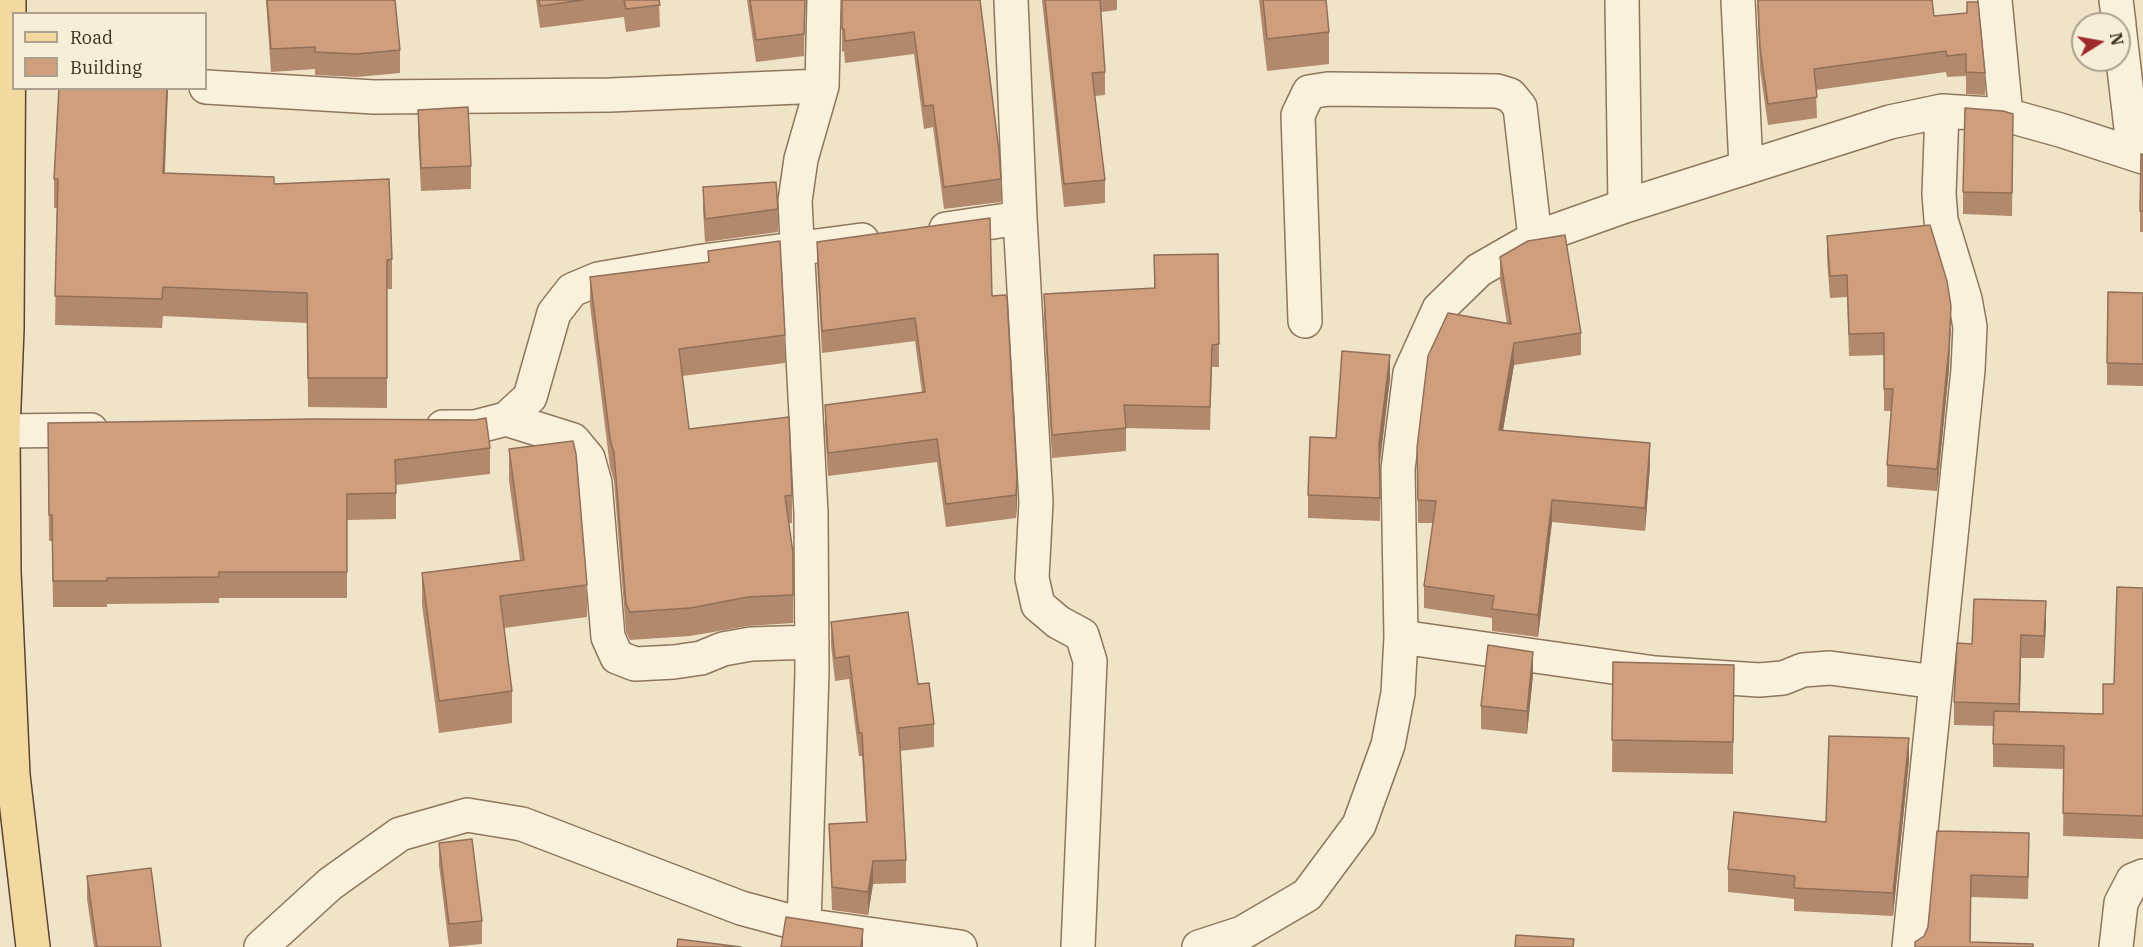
<!DOCTYPE html>
<style>
body{margin:0}
#map{position:relative;width:2143px;height:947px;overflow:hidden;background:#f0e4c8;font-family:"IBM Plex Serif",serif}
canvas{display:block}
.legend{position:absolute;left:12px;top:12px;width:195px;height:78px;box-sizing:border-box;background:#f7eed8;border:2px solid #ada18e;margin:0;padding:8px 10px;list-style:none;font-size:18px;color:#3d2e20}
.legend li{display:flex;align-items:center;gap:12px;height:30px}
.legend b{width:30px;border:2px solid #ada18e}
.north{position:absolute;left:2071px;top:12px;width:60px;height:60px;box-sizing:border-box;background:#f7eed8;border:2px solid #ada18e;border-radius:50%;rotate:79deg;font-size:16px;font-weight:700;line-height:24px;text-align:center;color:#3d2e20}
.north::after{content:'';display:block;margin:auto;width:21px;height:27px;background:#9e2a2b;clip-path:polygon(50% 0,100% 100%,50% 72%,0 100%)}
</style>
<div id="map">
<canvas width="2143" height="947"></canvas>
<ul class="legend">
<li><b style="height:8px;background:#f3d9a0"></b>Road</li>
<li><b style="height:16px;background:#cf9f7d"></b>Building</li>
</ul>
<div class="north">N</div>
</div>
<script>
const ctx = document.querySelector('canvas').getContext('2d');
ctx.lineJoin = 'round';
const poly = rows => new Path2D(rows.map(r => 'M' + r).join(''));
function stroke(path, color, width, dash) { ctx.strokeStyle = color; ctx.lineWidth = width; ctx.lineCap = dash ? 'butt' : 'round'; ctx.setLineDash(dash || []); ctx.stroke(path); }
function paint(path, color) { ctx.fillStyle = color; ctx.fill(path, 'evenodd'); }
const minor = poly([
 [1622,0,1625,206],
 [1738,0,1746,167],
 [1995,0,2006,115],
 [2116,0,2119,24],
 [2119,26,2134,154],
 [206,87,374,97,610,95,822,86],
 [1020,218,1036,502,1032,578,1038,605,1058,622,1082,635,1090,661,1078,947],
 [946,229,1020,218,1011,0],
 [1305,321,1298,115,1309,92,1328,89,1497,91,1510,95,1520,107,1535,238],
 [506,419,573,440,588,458,595,483,608,637,617,657,635,664,674,662,701,658,723,649,751,644,812,642],
 [443,427,475,427,506,419,530,397,554,313,572,290,598,279,703,261,862,240],
 [3,431,91,430],
 [1401,637,1655,673,1759,680,1783,678,1803,670,1830,668,1936,682],
 [804,925,812,672,811,513,795,201,801,159,822,86,824,0],
 [261,947,330,884,400,834,467,815,522,824,741,908,804,925,960,947],
 [1199,947,1242,933,1307,895,1359,825,1388,745,1398,693,1401,637,1398,469,1410,373,1439,309,1479,270,1535,238,1625,206,1890,122,1942,111,2006,115,2060,130,2143,157],
 [1909,947,1968,370,1970,327,1965,299,1941,220,1939,194,1942,111],
 [2116,947,2121,903,2133,880,2143,876]
]);
const major = poly([
 [9,0,7,329,3,431,4,572,13,775,33,947]
]);
const wall = poly([
 [266,0,395,0,400,50,400,73,357,77,315,75,315,69,271,72],
 [536,0,659,0,660,27,626,32,624,17,540,28],
 [747,0,805,0,804,56,756,62],
 [842,0,980,0,1001,179,1001,202,944,209,933,127,924,129,914,54,845,63,844,51,842,52],
 [1042,0,1117,0,1117,10,1101,12,1105,72,1105,95,1095,96,1105,180,1105,203,1064,207],
 [1259,0,1326,0,1329,32,1329,64,1267,71],
 [1757,0,1932,0,1934,16,1985,73,1985,95,1966,94,1966,76,1947,77,1946,72,1816,90,1817,118,1768,125,1760,70],
 [168,88,165,173,274,184,392,259,392,289,387,289,387,408,308,407,307,323,163,316,162,328,55,325,57,208,54,208,54,179],
 [418,110,471,166,471,189,421,191,418,133],
 [2013,136,2012,216,1963,214,1963,192],
 [2143,154,2143,232,2140,232,2140,211],
 [703,187,778,209,778,232,705,242,703,210],
 [1827,236,1951,328,1949,369,1937,491,1887,487,1887,465,1891,411,1884,411,1884,355,1849,356,1847,297,1830,298,1827,259],
 [817,242,992,296,1017,502,1016,518,946,527,937,462,828,476,825,428,825,405,922,393,915,341,822,353,817,264],
 [708,251,785,335,785,363,682,376,689,429,792,495,792,523,789,523,793,553,793,623,748,626,690,636,630,640,626,632,614,481,610,467,590,305,590,277,708,262],
 [1218,254,1219,367,1212,367,1210,430,1126,428,1126,451,1052,458,1044,317,1044,294,1154,288,1154,255],
 [1500,257,1581,333,1581,355,1514,365,1503,431,1650,465,1645,531,1552,522,1538,637,1492,631,1492,618,1424,608,1424,586,1433,523,1418,523,1417,448,1507,324,1500,280],
 [2143,293,2143,386,2107,385,2107,363],
 [1390,378,1380,464,1380,521,1308,518,1308,495,1336,438],
 [48,423,490,448,490,474,396,485,396,519,347,520,347,598,219,598,219,603,107,604,107,607,53,607,52,541,49,541],
 [509,449,587,585,587,617,504,628,512,691,512,723,439,733,422,605,422,573,520,560,509,481],
 [2143,588,2143,839,2063,836,2064,769,1993,767,1993,726,1954,725,1954,702,1972,644,2046,624,2044,658,2021,658,2020,711,2103,714,2114,684],
 [831,622,918,684,934,724,934,747,900,751,906,860,906,883,873,884,868,915,832,910,829,824,866,822,862,756,859,756,849,679,835,681,831,645],
 [1613,662,1734,665,1733,774,1612,772],
 [1533,675,1527,734,1481,729,1481,706],
 [1909,761,1893,916,1794,911,1794,899,1728,892,1728,869,1826,822],
 [1937,831,2029,855,2028,899,1971,897,1970,942,1915,947,1924,936,1928,927],
 [439,843,482,921,482,944,449,947,439,865],
 [87,876,161,947,94,947,87,899]
]);
const shadedWall = poly([
 [167,88,168,88,163,202,163,173],
 [1951,306,1949,369,1937,491,1937,469],
 [1514,343,1514,365,1499,453,1499,430],
 [1390,355,1390,378,1379,467,1379,444],
 [1650,443,1650,465,1645,531,1645,508],
 [1017,479,1017,502,1016,518,1016,495],
 [1552,500,1552,522,1538,637,1538,615],
 [2046,601,2046,624,2044,658,2044,636],
 [2021,635,2021,658,2019,727,2019,704],
 [1533,652,1533,675,1527,734,1527,711],
 [1909,738,1909,761,1893,916,1893,893],
 [873,861,873,884,868,915,868,892],
 [863,929,863,947,861,947]
]);
const building = poly([
 [267,0,395,0,400,50,357,54,315,52,315,47,271,49,267,0],
 [539,0,583,0,540,6,539,0],
 [624,0,659,0,660,5,626,9,624,0],
 [750,0,805,0,804,34,756,40,750,0],
 [842,0,980,0,999,151,1001,179,944,187,933,105,924,106,914,32,845,41,844,29,842,29,842,0],
 [1045,0,1100,0,1105,72,1092,73,1105,180,1064,184,1045,0],
 [1263,0,1326,0,1329,32,1267,39,1263,0],
 [1758,0,1932,0,1934,16,1967,13,1967,2,1978,2,1985,73,1966,72,1966,54,1947,56,1946,51,1814,69,1817,97,1768,104,1760,48,1758,0],
 [59,88,167,88,163,173,274,177,274,184,389,179,392,259,387,260,387,378,308,378,307,293,163,287,162,299,55,296,58,179,54,179,59,88],
 [468,107,471,166,421,168,418,110,468,107],
 [1965,108,2003,111,2013,114,2012,193,1963,192,1965,108],
 [2141,154,2143,154,2143,211,2140,211,2141,154],
 [776,182,778,209,705,219,703,187,776,182],
 [990,218,992,296,1005,295,1007,297,1017,479,1016,495,946,504,937,439,828,453,825,405,925,392,915,318,822,331,817,242,990,218],
 [1930,225,1947,281,1951,306,1949,347,1937,469,1887,465,1893,389,1884,389,1884,333,1849,334,1847,275,1830,276,1827,236,1930,225],
 [1565,235,1581,333,1514,343,1499,430,1650,443,1645,508,1552,500,1538,615,1492,609,1494,596,1424,586,1436,501,1418,500,1417,448,1428,356,1448,313,1511,324,1500,257,1528,241,1565,235],
 [780,241,785,335,679,349,689,429,789,417,792,495,785,496,793,553,793,595,748,597,690,608,630,612,626,604,614,453,610,439,590,277,709,262,708,251,780,241],
 [1218,254,1219,344,1212,345,1210,407,1124,405,1126,428,1052,435,1044,294,1155,288,1154,255,1218,254],
 [2108,292,2143,293,2143,364,2107,363,2108,292],
 [1342,351,1390,355,1379,444,1380,498,1308,495,1310,437,1336,438,1342,351],
 [486,418,490,448,395,460,396,493,347,494,347,572,219,572,219,577,107,578,107,581,53,581,52,515,49,515,48,423,313,419,475,420,486,418],
 [573,441,576,454,587,585,500,596,512,691,439,701,422,573,524,560,509,449,573,441],
 [2117,587,2143,588,2143,816,2063,813,2064,746,1993,744,1994,711,2103,714,2103,684,2114,684,2117,587],
 [1974,599,2046,601,2044,636,2021,635,2019,704,1954,702,1957,643,1972,644,1974,599],
 [908,612,918,684,929,683,934,724,899,728,906,860,873,861,868,892,832,887,829,824,867,822,862,733,859,733,849,656,835,658,831,622,908,612],
 [1488,645,1533,652,1527,711,1481,706,1488,645],
 [1613,662,1734,665,1733,742,1612,740,1613,662],
 [1829,736,1909,738,1893,893,1794,888,1795,876,1728,869,1734,812,1826,822,1829,736],
 [1937,831,2029,833,2028,877,1971,875,1970,942,2033,944,2033,947,1915,947,1915,942,1924,936,1928,927,1937,831],
 [472,839,482,921,449,924,439,843,472,839],
 [151,868,161,947,97,947,87,876,151,868],
 [786,917,863,929,861,947,781,947,786,917],
 [1516,935,1574,939,1573,947,1515,947,1516,935],
 [678,939,741,947,677,947,678,939]
]);
stroke(minor, '#8d765c', 36);
stroke(major, '#5b4430', 36);
stroke(minor, '#faf1dc', 33);
stroke(major, '#f3d9a0', 33);
paint(wall, '#b2896c');
paint(shadedWall, '#916f58');
paint(building, '#cf9f7d');
stroke(building, '#916f58', 1.5);
</script>
